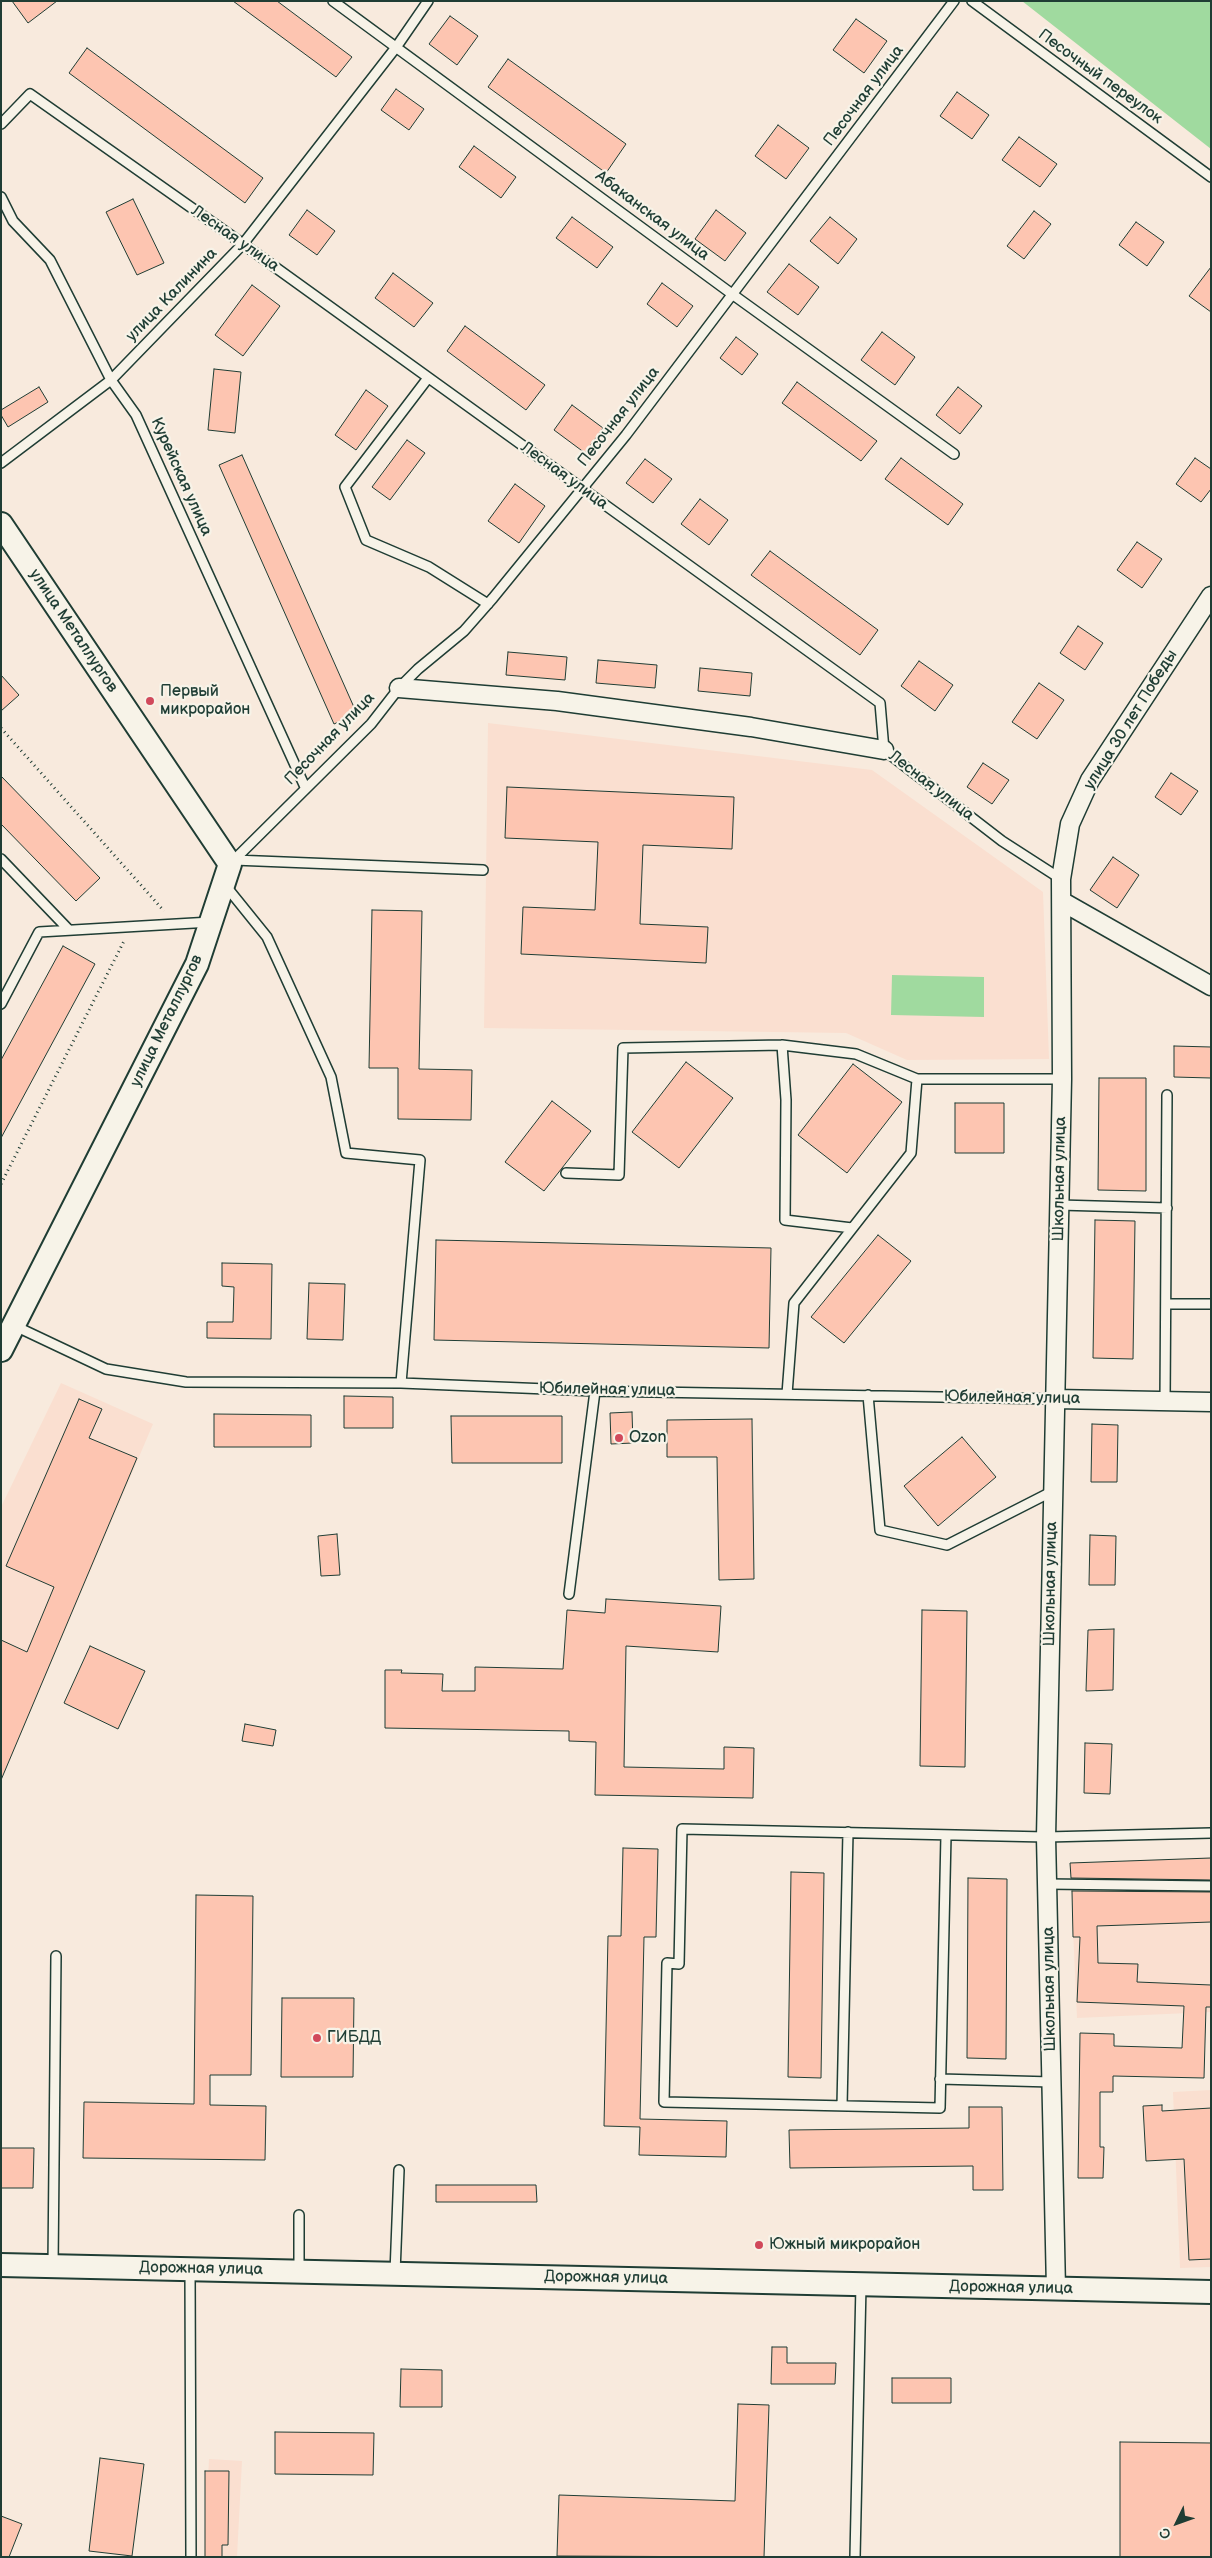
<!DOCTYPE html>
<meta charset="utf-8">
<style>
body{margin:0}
#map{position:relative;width:1212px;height:2558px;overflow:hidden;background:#f8eadd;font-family:"Balsamiq Sans",sans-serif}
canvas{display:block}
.frame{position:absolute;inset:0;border:2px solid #1f3d34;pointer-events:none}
.north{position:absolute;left:1152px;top:2498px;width:50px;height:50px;-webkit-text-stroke:4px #f7f3e8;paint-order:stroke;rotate:228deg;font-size:14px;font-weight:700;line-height:20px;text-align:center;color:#1f3d34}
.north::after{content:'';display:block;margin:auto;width:18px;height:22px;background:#1f3d34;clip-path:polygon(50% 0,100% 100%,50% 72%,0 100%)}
</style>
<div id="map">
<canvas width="1212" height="2558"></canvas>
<div class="frame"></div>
<div class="north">С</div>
</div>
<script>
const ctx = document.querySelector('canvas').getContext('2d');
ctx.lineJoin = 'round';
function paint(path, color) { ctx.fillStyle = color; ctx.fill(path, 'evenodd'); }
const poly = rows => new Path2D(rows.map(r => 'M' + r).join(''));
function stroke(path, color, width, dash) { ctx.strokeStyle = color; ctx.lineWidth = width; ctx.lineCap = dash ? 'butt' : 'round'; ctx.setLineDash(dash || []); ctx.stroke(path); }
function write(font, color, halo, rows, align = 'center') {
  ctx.font = font + ' "Balsamiq Sans",sans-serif'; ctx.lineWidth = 4.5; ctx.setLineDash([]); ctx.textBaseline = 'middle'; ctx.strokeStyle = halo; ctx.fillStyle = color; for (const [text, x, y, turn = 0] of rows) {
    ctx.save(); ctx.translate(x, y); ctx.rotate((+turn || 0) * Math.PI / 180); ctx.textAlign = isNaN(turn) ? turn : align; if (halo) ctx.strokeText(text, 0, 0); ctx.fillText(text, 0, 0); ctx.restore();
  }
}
const built = poly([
 [488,723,872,770,1043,892,1049,1059,907,1060,846,1033,484,1028],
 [61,1383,153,1424,1,1781,1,1507],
 [1211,1857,1211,2012,1077,2018,1070,1863],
 [1211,2090,1211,2267,1180,2268,1173,2092],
 [209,2459,242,2461,237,2557,204,2557]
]);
const green = poly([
 [1022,1,1211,1,1211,149],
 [892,975,984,977,984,1017,891,1015]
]);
const building = poly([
 [12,1,57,1,28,23,12,1],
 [233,1,277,1,352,57,336,77,233,1],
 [450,16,478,36,457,65,429,44,450,16],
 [856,19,887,41,864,73,833,50,856,19],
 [87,48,263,178,245,203,69,73,87,48],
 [508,59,626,144,606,173,488,87,508,59],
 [396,89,424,109,409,130,381,110,396,89],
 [957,92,989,115,972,139,940,116,957,92],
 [778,125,809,148,786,179,755,156,778,125],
 [1019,137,1057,164,1040,187,1002,160,1019,137],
 [474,146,516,177,501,198,459,167,474,146],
 [133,199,164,263,137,275,106,212,133,199],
 [307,210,335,231,317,255,289,235,307,210],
 [716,210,746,233,725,261,695,239,716,210],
 [1034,211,1051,224,1024,259,1007,246,1034,211],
 [572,217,613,247,597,268,556,238,572,217],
 [830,217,857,239,838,264,810,241,830,217],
 [1136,222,1164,242,1147,266,1119,245,1136,222],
 [789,264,819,287,798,315,767,292,789,264],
 [1211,267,1211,312,1189,296,1211,267],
 [393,273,433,303,414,327,375,298,393,273],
 [662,283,693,306,677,327,647,304,662,283],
 [252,285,280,306,243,356,215,335,252,285],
 [465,326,545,385,526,410,447,351,465,326],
 [882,332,915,357,895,385,861,360,882,332],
 [736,337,758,354,742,375,720,358,736,337],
 [214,369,241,372,235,433,208,430,214,369],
 [797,382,877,441,861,461,782,403,797,382],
 [39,387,48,402,8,427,1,415,1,410,39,387],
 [958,387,982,406,960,434,936,415,958,387],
 [366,390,388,406,356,450,335,435,366,390],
 [572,405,603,428,585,453,554,430,572,405],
 [407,440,425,453,390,500,372,487,407,440],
 [242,455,357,714,334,724,219,465,242,455],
 [901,458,963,504,948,525,885,479,901,458],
 [1195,458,1211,469,1211,489,1201,502,1176,484,1195,458],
 [645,459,672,479,653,503,626,483,645,459],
 [515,484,545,506,519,543,488,521,515,484],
 [700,499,728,520,709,545,681,524,700,499],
 [1137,542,1162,559,1142,588,1117,570,1137,542],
 [770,551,878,630,860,655,751,575,770,551],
 [1078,626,1103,643,1085,670,1060,653,1078,626],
 [508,652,567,657,565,680,506,675,508,652],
 [598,660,657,665,655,688,596,683,598,660],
 [919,661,953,685,935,711,901,686,919,661],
 [700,668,752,673,750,696,698,691,700,668],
 [1,675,19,695,1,711,1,675],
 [1039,683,1064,700,1037,739,1012,722,1039,683],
 [983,763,1009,780,992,804,967,787,983,763],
 [1171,773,1198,791,1181,815,1155,797,1171,773],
 [1,776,100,878,76,901,1,824,1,776],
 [507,787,734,797,732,849,643,845,640,924,708,927,706,963,521,954,523,907,595,910,598,842,505,838,507,787],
 [1113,857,1139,875,1117,908,1090,890,1113,857],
 [372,910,422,911,419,1069,472,1070,471,1120,398,1119,398,1068,369,1068,372,910],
 [63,946,95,964,1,1138,1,1060,63,946],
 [1174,1046,1211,1047,1211,1078,1174,1077,1174,1046],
 [686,1062,733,1098,679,1168,632,1132,686,1062],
 [853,1064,902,1102,847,1173,798,1135,853,1064],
 [1099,1078,1146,1078,1146,1191,1098,1190,1099,1078],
 [552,1101,591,1131,544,1191,505,1162,552,1101],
 [955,1103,1004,1103,1004,1153,955,1153,955,1103],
 [1095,1220,1135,1221,1133,1359,1093,1358,1095,1220],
 [878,1235,911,1261,844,1343,811,1317,878,1235],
 [436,1240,771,1248,769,1348,434,1340,436,1240],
 [222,1263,272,1264,271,1339,207,1338,207,1322,233,1322,234,1287,222,1286,222,1263],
 [309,1283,345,1284,343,1340,307,1339,309,1283],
 [344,1396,393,1397,393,1428,344,1428,344,1396],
 [79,1399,102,1409,89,1438,137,1458,1,1780,1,1640,27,1652,54,1587,6,1566,79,1399],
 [632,1412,633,1443,611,1444,610,1413,632,1412],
 [214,1414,311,1415,311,1447,214,1447,214,1414],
 [451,1416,562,1416,562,1463,452,1463,451,1416],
 [752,1419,754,1579,719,1580,717,1457,667,1457,667,1420,752,1419],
 [1092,1424,1118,1425,1117,1482,1091,1482,1092,1424],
 [962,1437,996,1477,938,1526,904,1486,962,1437],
 [337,1534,340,1575,321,1576,318,1536,337,1534],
 [1090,1535,1116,1536,1115,1585,1089,1585,1090,1535],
 [606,1599,721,1606,718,1652,626,1646,624,1767,724,1769,724,1747,754,1748,753,1798,595,1795,596,1742,569,1741,569,1731,385,1728,385,1670,402,1670,401,1673,443,1674,442,1691,475,1691,475,1667,563,1669,567,1610,605,1613,606,1599],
 [922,1610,967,1611,965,1767,920,1766,922,1610],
 [1114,1629,1113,1690,1086,1691,1088,1630,1114,1629],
 [90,1646,145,1671,118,1729,64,1703,90,1646],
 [245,1724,276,1730,273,1746,242,1741,245,1724],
 [1085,1743,1112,1744,1110,1794,1084,1793,1085,1743],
 [623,1848,658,1849,656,1937,644,1937,640,2119,727,2121,726,2157,639,2155,640,2127,604,2126,608,1936,621,1936,623,1848],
 [1211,1858,1211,1880,1071,1878,1070,1863,1211,1858],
 [791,1872,824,1873,821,2078,788,2077,791,1872],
 [968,1878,1007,1879,1006,2059,967,2058,968,1878],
 [1072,1891,1211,1892,1211,1922,1097,1926,1098,1963,1138,1964,1137,1982,1211,1985,1211,2007,1206,2007,1204,2078,1113,2076,1113,2092,1100,2092,1100,2147,1104,2147,1103,2178,1078,2178,1080,2033,1114,2034,1114,2046,1182,2048,1184,2006,1077,2002,1080,1937,1073,1937,1072,1891],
 [196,1895,253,1896,251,2075,210,2075,210,2105,266,2106,265,2160,83,2158,84,2102,194,2104,196,1895],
 [282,1998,354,1998,353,2077,281,2077,282,1998],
 [1162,2105,1162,2111,1211,2108,1211,2259,1189,2260,1184,2159,1146,2161,1143,2106,1162,2105],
 [969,2107,1002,2107,1003,2190,973,2190,973,2166,790,2168,789,2130,969,2128,969,2107],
 [1,2148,34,2148,33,2188,1,2188,1,2148],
 [436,2185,536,2185,537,2202,436,2202,436,2185],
 [772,2347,787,2347,787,2363,836,2363,835,2384,771,2384,772,2347],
 [401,2369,442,2370,442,2407,400,2407,401,2369],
 [892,2378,951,2378,951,2403,892,2403,892,2378],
 [738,2404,769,2405,764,2557,557,2556,559,2495,735,2501,738,2404],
 [275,2432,374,2433,373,2475,275,2474,275,2432],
 [1120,2442,1211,2443,1211,2557,1120,2557,1120,2442],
 [100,2458,144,2464,132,2556,89,2551,100,2458],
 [205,2471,229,2471,228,2545,222,2545,222,2557,205,2557,205,2471],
 [1,2516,22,2524,9,2557,1,2557,1,2516]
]);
const path = poly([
 [1,728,164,911],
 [1,1184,124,941]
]);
const service = poly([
 [333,1,732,294,954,454],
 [972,1,1211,177],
 [1,124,30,94,243,244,880,703,884,750,1002,841,1061,879],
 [1,197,13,221,50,260,111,380,136,415,305,787],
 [428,378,345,487,366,540,429,567,488,604],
 [1,463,111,380,243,244,397,46,428,1],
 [1,859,69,930],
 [234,860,483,870],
 [230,864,371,724,399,688,418,669,464,631,493,598,626,435,954,1],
 [225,885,267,937,331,1077,346,1153,420,1160,401,1383],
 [1,1004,39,932,211,922],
 [566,1173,619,1175,623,1048,782,1045],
 [1059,1205,1167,1208],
 [852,1228,785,1220,786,1100,782,1045,856,1054,917,1079],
 [1166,1304,1211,1304],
 [15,1326,106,1369,186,1382,401,1383,595,1391,1055,1399],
 [787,1394,794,1303,911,1153,917,1079,1062,1079],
 [868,1395,880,1530,947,1545,1053,1491],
 [1165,1401,1167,1095],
 [569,1594,595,1391],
 [946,1835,940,2108,664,2102,667,1963,679,1964,682,1829,1046,1837,1211,1833],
 [1047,1884,1211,1886],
 [940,2079,1052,2082],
 [842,2106,848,1832],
 [299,2215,299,2271],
 [53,2266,56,1956],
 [190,2269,191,2557],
 [395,2273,399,2170],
 [855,2557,861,2285]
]);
const minor = poly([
 [399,688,557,701,751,727,884,750],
 [1063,902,1211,986],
 [1055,1399,1211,1402],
 [1056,2289,1046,1837,1062,1079,1061,879,1070,824,1090,780,1211,596]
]);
const tertiary = poly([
 [1,524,230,864,197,964,1,1350],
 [1,2265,1211,2292]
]);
const markers = [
 [150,701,5,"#d1495b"],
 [619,1438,5,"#d1495b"],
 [317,2038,5,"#d1495b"],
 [759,2245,5,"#d1495b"]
];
const streetNames = [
 ["Песочный переулок",1100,77,36],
 ["Песочная улица",864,96,-53],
 ["Абаканская улица",652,216,37],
 ["Лесная улица",235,239,35],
 ["улица Калинина",172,295,-46],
 ["Песочная улица",619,417,-52],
 ["Лесная улица",564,476,36],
 ["Курейская улица",181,477,66],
 ["улица Металлургов",73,631,56],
 ["улица 30 лет Победы",1131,720,-58],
 ["Песочная улица",330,739,-46],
 ["Лесная улица",931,786,38],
 ["улица Металлургов",167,1021,-64],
 ["Школьная улица",1060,1179,-89],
 ["Юбилейная улица",607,1390,1],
 ["Юбилейная улица",1012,1398,1],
 ["Школьная улица",1051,1584,-89],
 ["Школьная улица",1050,1989,-91],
 ["Дорожная улица",201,2269,1],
 ["Дорожная улица",606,2278,1],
 ["Дорожная улица",1011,2288,1]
];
const poiNames = [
 ["Первый",160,692],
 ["микрорайон",160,710],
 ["Ozon",629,1438],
 ["ГИБДД",327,2038],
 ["Южный микрорайон",769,2245]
];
paint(built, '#fadfd0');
paint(green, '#a0da9f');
paint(building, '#fdc5b1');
stroke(building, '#1f3d34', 1);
stroke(service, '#1f3d34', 12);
stroke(minor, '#1f3d34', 21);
stroke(tertiary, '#1f3d34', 26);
stroke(path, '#1f3d34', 3, [1, 4]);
stroke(service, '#f7f3e8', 9);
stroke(minor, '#f7f3e8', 18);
stroke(tertiary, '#f7f3e8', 22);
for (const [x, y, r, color] of markers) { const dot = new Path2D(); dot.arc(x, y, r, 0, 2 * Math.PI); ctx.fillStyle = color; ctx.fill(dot); stroke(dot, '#f7f3e8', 2); }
write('16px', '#1f3d34', '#f7f3e8', streetNames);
write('16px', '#1f3d34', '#f7f3e8', poiNames, 'left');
</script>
